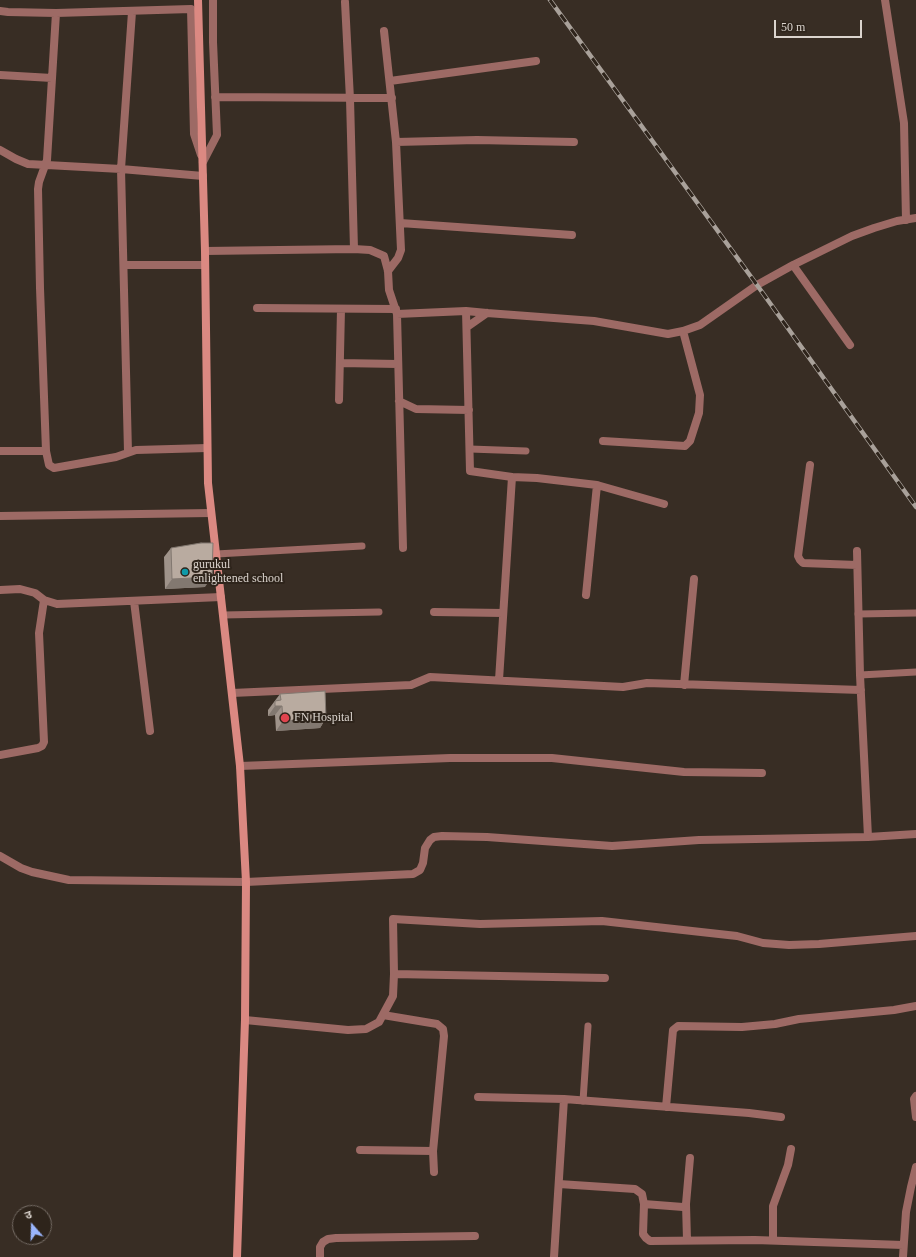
<!DOCTYPE html>
<meta charset="utf-8">
<style>
body{margin:0}
#map{position:relative;width:916px;height:1257px;overflow:hidden;background:#382d24;font-family:"Times New Roman","Noto Sans Devanagari",serif}
canvas{display:block}
.north{position:absolute;left:12px;top:1205px;width:40px;height:40px;box-sizing:border-box;background:#2e241b;border:1px solid #736a63;border-radius:50%;rotate:340deg;font-size:11px;font-weight:700;line-height:16px;text-align:center;color:#dbd4ce}
.north::after{content:'';display:block;margin:auto;width:14px;height:18px;background:#9ab5fd;clip-path:polygon(50% 0,100% 100%,50% 72%,0 100%)}
.scale{position:absolute;left:774px;top:20px;width:88px;height:18px;box-sizing:border-box;border:2px solid #dbd4ce;border-top:0;padding-left:5px;font-size:12px;line-height:14px;white-space:nowrap;color:#dbd4ce;-webkit-text-stroke:3px #2e241b;paint-order:stroke}
</style>
<div id="map">
<canvas width="916" height="1257"></canvas>
<div class="north">उ</div>
<div class="scale">50 m</div>
</div>
<script>
const ctx = document.querySelector('canvas').getContext('2d');
ctx.lineJoin = 'round';
const poly = rows => new Path2D(rows.map(r => 'M' + r).join(''));
function stroke(path, color, width, dash) { ctx.strokeStyle = color; ctx.lineWidth = width; ctx.lineCap = dash ? 'butt' : 'round'; ctx.setLineDash(dash || []); ctx.stroke(path); }
function paint(path, color) { ctx.fillStyle = color; ctx.fill(path, 'evenodd'); }
function write(font, color, halo, rows, align = 'center') {
  ctx.font = font + ' "Times New Roman",serif'; ctx.lineWidth = 4; ctx.setLineDash([]); ctx.textBaseline = 'middle'; ctx.strokeStyle = halo; ctx.fillStyle = color; for (const [text, x, y, turn = 0] of rows) {
    ctx.save(); ctx.translate(x, y); ctx.rotate((+turn || 0) * Math.PI / 180); ctx.textAlign = isNaN(turn) ? turn : align; if (halo) ctx.strokeText(text, 0, 0); ctx.fillText(text, 0, 0); ctx.restore();
  }
}
const lane = poly([
 [470,449,526,451],
 [216,554,362,546],
 [858,614,916,613],
 [223,615,379,612],
 [860,675,916,672],
 [583,1101,588,1026]
]);
const street = poly([
 [885,0,904,123,906,220],
 [345,2,350,99,354,249],
 [0,11,8,12,56,13,191,9,194,134,201,155],
 [56,13,47,160,39,182,38,189,40,288,46,451,49,465,54,468,116,457,136,450,207,448],
 [384,31,396,142,401,250,398,258,388,271],
 [0,75,52,78],
 [390,81,536,61],
 [215,97,392,98],
 [396,142,477,140,574,142],
 [0,150,16,159,28,164,121,169,203,176],
 [203,162,217,135,213,42,213,0],
 [400,223,572,235],
 [205,251,354,249,370,250,384,256,388,271,389,290,397,314,466,311,487,313,594,321,668,334,683,331,700,325,757,285,793,265,852,236,874,228,897,221,916,218],
 [124,265,205,265],
 [793,265,850,345],
 [257,308,396,309],
 [466,311,470,471,512,477],
 [397,314,403,548],
 [467,327,487,313],
 [340,363,398,364],
 [339,400,341,309],
 [399,401,416,409,469,410],
 [603,441,685,446,690,441,699,413,700,395,683,331],
 [0,451,46,451],
 [128,452,121,169,132,12],
 [810,465,798,556,800,560,803,563,857,565],
 [0,516,211,513],
 [857,551,860,675,868,837],
 [0,590,20,589,35,593,44,600,57,604,221,597],
 [586,595,597,485],
 [134,601,150,731],
 [434,612,503,613],
 [499,680,512,477,537,478,597,485,664,504],
 [684,685,694,579],
 [232,693,411,685,430,677,623,687,647,683,861,690],
 [0,755,38,748,42,746,44,742,39,633,44,600],
 [240,766,450,758,552,758,684,772,762,773],
 [0,856,21,868,32,872,69,880,246,882,413,874,420,870,423,863,425,848,430,840,434,837,442,836,487,837,612,846,699,840,868,837,916,834],
 [394,974,393,919,480,924,602,921,737,936,763,943,789,945,819,944,916,936],
 [383,1015,437,1024,443,1029,444,1036,433,1151,434,1172],
 [245,1020,348,1030,366,1029,379,1022,393,996,394,974,605,978],
 [916,1096,914,1099,916,1117],
 [478,1097,564,1099],
 [666,1107,673,1030,678,1026,742,1027,775,1024,799,1019,894,1010,916,1006],
 [360,1150,433,1151],
 [559,1184,635,1189,642,1194,644,1204,643,1234,646,1238,650,1241,755,1240,903,1245],
 [644,1204,683,1207,685,1206,686,1204,690,1158],
 [686,1204,687,1240],
 [773,1240,773,1206,788,1165,791,1149],
 [320,1257,320,1247,323,1242,328,1239,336,1238,475,1236],
 [554,1257,564,1099,749,1113,781,1117],
 [903,1257,906,1212,911,1187,916,1167]
]);
const secondary = poly([
 [198,0,205,251,208,483,240,766,246,882,245,1020,237,1257]
]);
const rail = poly([
 [550,0,757,285,916,507]
]);
const wall = poly([
 [171,548,205,587,165,589,164,557],
 [280,694,326,718,320,728,276,731,275,715,268,716,268,710]
]);
const shadedWall = poly([
 [212,577,205,587,165,589,172,579],
 [275,706,282,706,275,715,268,716],
 [326,718,320,728,276,731,283,721]
]);
const building = poly([
 [201,543,213,543,212,577,172,579,171,548,201,543],
 [325,691,326,718,283,721,282,706,275,706,275,701,281,700,280,694,325,691]
]);
const markers = [
 [185,572,4,"#0f9aa8"],
 [285,718,5,"#e0444e"]
];
const poiNames = [
 ["gurukul",193,565],
 ["enlightened school",193,579],
 ["FN Hospital",294,718]
];
stroke(lane, '#9d6a65', 7);
stroke(street, '#9d6a65', 8);
stroke(secondary, '#db8982', 8);
stroke(rail, '#a9a19a', 4.5);
stroke(rail, '#2e241b', 3, [9]);
paint(wall, '#9f938a');
paint(shadedWall, '#827870');
paint(building, '#b9aba0');
stroke(building, '#827870', 1);
for (const [x, y, r, color] of markers) { const dot = new Path2D(); dot.arc(x, y, r, 0, 2 * Math.PI); ctx.fillStyle = color; ctx.fill(dot); stroke(dot, '#2e241b', 1.5); }
write('12px', '#dbd4ce', '#2e241b', poiNames, 'left');
</script>
